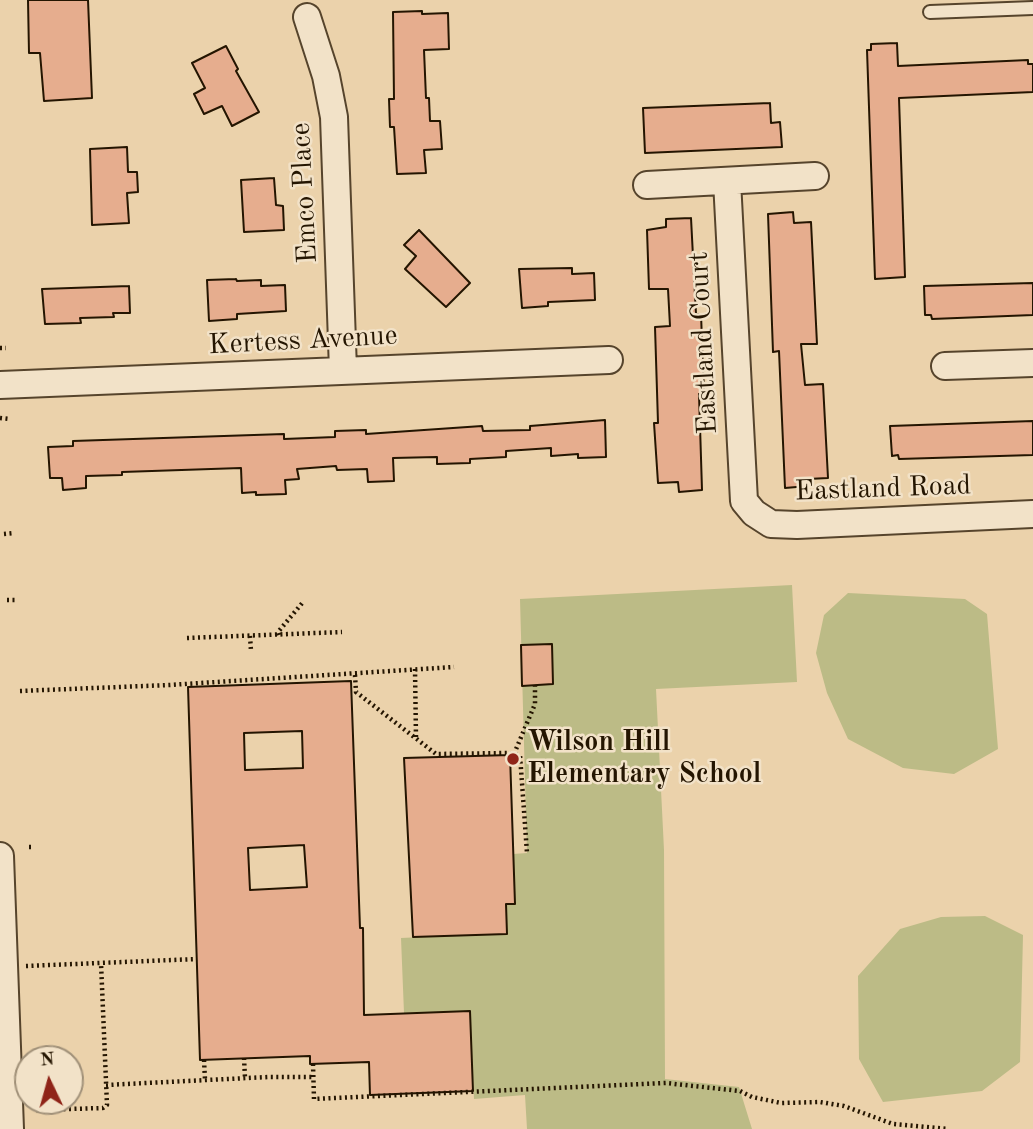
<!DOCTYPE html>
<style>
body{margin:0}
#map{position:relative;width:1033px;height:1129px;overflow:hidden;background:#ebd2ab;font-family:"Old Standard TT",serif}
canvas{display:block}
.north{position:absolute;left:14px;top:1045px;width:70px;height:70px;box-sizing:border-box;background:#f2e2c8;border:2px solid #a09078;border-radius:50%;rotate:355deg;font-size:19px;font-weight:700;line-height:28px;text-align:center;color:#241501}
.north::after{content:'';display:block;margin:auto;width:24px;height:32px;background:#8f2418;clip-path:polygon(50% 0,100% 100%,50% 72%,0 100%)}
</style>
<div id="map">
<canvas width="1033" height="1129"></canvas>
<div class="north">N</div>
</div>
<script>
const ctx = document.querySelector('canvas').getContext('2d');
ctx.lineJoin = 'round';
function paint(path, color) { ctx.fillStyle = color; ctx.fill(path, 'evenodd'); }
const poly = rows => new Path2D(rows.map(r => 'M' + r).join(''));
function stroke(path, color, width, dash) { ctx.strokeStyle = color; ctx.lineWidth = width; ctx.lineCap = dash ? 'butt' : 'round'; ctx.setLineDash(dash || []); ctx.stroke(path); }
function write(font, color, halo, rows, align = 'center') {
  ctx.font = font + ' "Old Standard TT",serif'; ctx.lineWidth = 5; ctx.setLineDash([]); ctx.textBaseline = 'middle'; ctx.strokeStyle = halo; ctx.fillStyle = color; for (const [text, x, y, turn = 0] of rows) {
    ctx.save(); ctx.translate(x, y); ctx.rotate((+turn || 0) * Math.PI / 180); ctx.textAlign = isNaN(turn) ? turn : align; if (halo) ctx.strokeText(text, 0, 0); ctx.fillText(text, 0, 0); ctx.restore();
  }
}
const green = poly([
 [792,585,797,682,656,689,664,850,665,1079,739,1087,752,1129,527,1129,525,1095,474,1099,470,1011,404,1013,401,938,506,933,506,904,515,904,513,854,527,853,520,599],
 [848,593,965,599,987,614,998,749,954,774,903,768,848,739,827,693,816,653,824,615],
 [985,916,1023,935,1020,1062,982,1091,883,1102,859,1059,858,976,900,929,941,917]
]);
const building = poly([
 [28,0,88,0,92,98,44,101,40,53,29,53,28,0],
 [422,11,422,14,448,13,449,49,424,50,426,98,429,98,430,121,440,121,442,149,424,150,426,173,397,174,394,127,390,127,389,99,394,99,393,12,422,11],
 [897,43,898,66,1028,60,1028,64,1033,64,1033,92,899,98,905,277,875,279,867,50,871,50,871,44,897,43],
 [226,46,238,69,236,71,259,112,232,126,222,106,204,114,194,94,205,88,192,63,226,46],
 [770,103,771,123,780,122,782,147,645,153,643,108,770,103],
 [127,147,128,172,137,172,138,192,127,193,129,223,92,225,90,149,127,147],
 [274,178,276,205,283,206,284,230,244,232,241,180,274,178],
 [793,212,794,223,811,222,817,344,801,344,805,385,823,384,828,478,808,479,808,486,785,488,779,351,773,352,768,214,793,212],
 [691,218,696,314,701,314,704,394,699,394,702,490,679,492,678,482,658,483,654,423,658,423,655,327,670,326,668,289,649,289,647,230,666,227,666,219,691,218],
 [419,230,470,283,446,307,405,269,416,256,404,245,419,230],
 [572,268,572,274,594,273,595,300,548,302,548,306,522,308,519,269,572,268],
 [236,279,237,281,261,280,261,286,285,285,286,311,237,314,237,319,209,321,207,280,236,279],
 [1033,283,1033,315,932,319,931,315,925,315,924,286,1033,283],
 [129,286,130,313,113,313,114,317,80,318,81,323,45,324,42,289,129,286],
 [605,420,606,457,578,458,578,454,551,456,551,448,506,451,506,457,470,459,470,463,437,464,437,457,393,458,394,481,368,482,367,469,337,470,336,466,297,469,299,479,285,480,286,494,256,495,256,492,242,493,241,468,122,472,122,475,86,476,86,488,63,490,62,478,50,478,48,447,73,446,73,441,284,434,284,439,335,437,335,431,366,430,366,434,482,426,483,431,530,430,530,426,605,420],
 [1033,421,1033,455,899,459,898,455,892,456,890,426,1033,421],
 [552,644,553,684,522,686,521,645,552,644],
 [351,681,360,928,363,928,364,1015,470,1011,473,1091,370,1095,369,1062,310,1064,310,1056,200,1060,188,687,351,681],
 [302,731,303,768,245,770,244,733,302,731],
 [304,845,307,887,250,890,248,848,304,845],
 [510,755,515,904,506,904,507,934,413,937,404,758,510,755]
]);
const path = poly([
 [0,348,6,348],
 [0,418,9,419],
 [4,534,14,533],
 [7,600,16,600],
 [279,635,278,632,304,601],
 [250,636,251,651],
 [187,638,342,632],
 [415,669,416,738],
 [355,675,356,692,436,754,507,753,520,755,527,853],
 [20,691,169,685,454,667],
 [514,754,535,704,535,685],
 [29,847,32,847],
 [26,966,197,959],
 [244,1058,245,1078],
 [204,1060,205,1080],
 [313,1064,314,1099,666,1083,740,1091,752,1097,781,1103,820,1102,844,1106,893,1124,948,1129],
 [106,1085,268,1077,312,1077],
 [36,1110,103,1108,107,1105,101,963]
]);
const lane = poly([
 [930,12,1033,8]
]);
const street = poly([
 [307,17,326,76,334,117,343,370],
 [727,181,744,501,754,513,771,524,797,525,1033,514],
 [647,185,815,176],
 [945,366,1033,363],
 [0,385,609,360],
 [0,856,10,1129]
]);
const markers = [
 [513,759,7,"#8f2418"]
];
const streetNames = [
 ["Emco Place",305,193,-93],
 ["Kertess Avenue",303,341,-3],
 ["Eastland Court",704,343,-93],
 ["Eastland Road",883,489,-2]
];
const poiNames = [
 ["Wilson Hill",527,743],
 ["Elementary School",527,775]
];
paint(green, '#bcbb86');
paint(building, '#e6ad8e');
stroke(building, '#241501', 2);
stroke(lane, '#56442c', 16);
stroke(street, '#56442c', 30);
stroke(path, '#241501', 4.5, [2, 3.5]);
stroke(lane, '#f2e2c8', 12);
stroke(street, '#f2e2c8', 26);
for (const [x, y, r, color] of markers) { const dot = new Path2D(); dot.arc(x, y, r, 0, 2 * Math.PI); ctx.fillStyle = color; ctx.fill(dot); stroke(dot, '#f2e2c8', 2.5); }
write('28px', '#241501', '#f2e2c8', streetNames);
write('bold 28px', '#241501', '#f2e2c8', poiNames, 'left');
</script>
